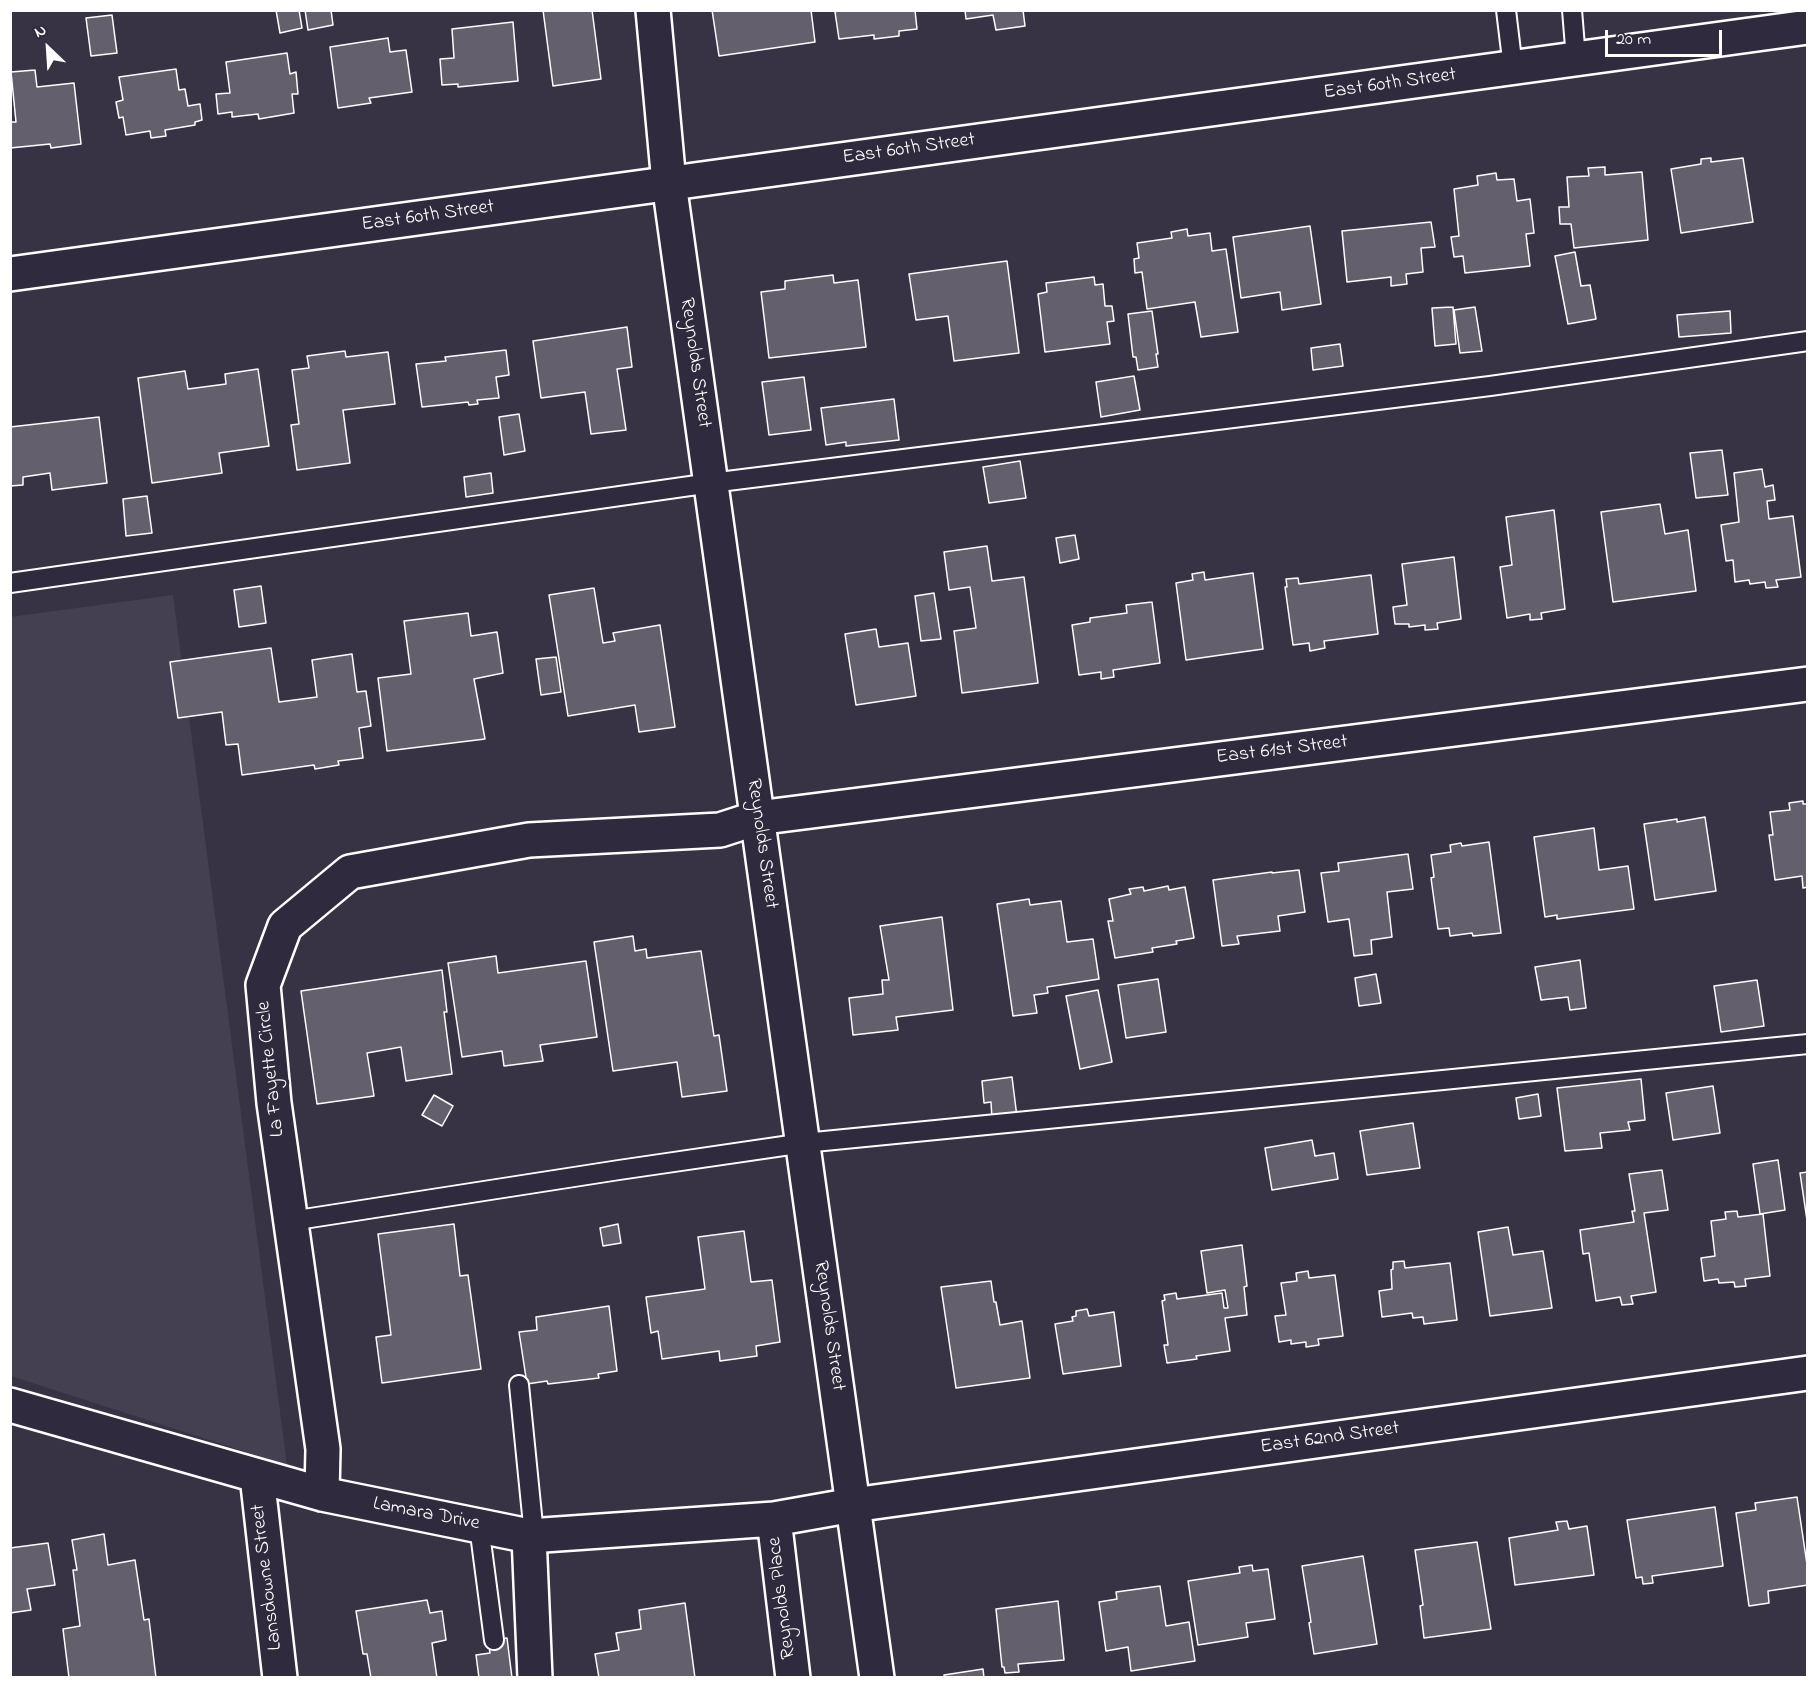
<!DOCTYPE html>
<style>
body{margin:0}
#map{position:relative;width:1818px;height:1688px;overflow:hidden;background:#373345;font-family:"Indie Flower",sans-serif}
canvas{display:block}
.frame{position:absolute;inset:0;border:12px solid #fff;pointer-events:none}
.north{position:absolute;left:18px;top:18px;width:60px;height:60px;-webkit-text-stroke:4px #2f2a3d;paint-order:stroke;rotate:335deg;font-size:16px;font-weight:700;line-height:24px;text-align:center;color:#fff}
.north::after{content:'';display:block;margin:auto;width:21px;height:27px;background:#fff;clip-path:polygon(50% 0,100% 100%,50% 72%,0 100%)}
.scale{position:absolute;left:1605px;top:30px;width:117px;height:27px;box-sizing:border-box;border:3px solid #fff;border-top:0;padding-left:8px;font-size:18px;line-height:21px;white-space:nowrap;color:#fff;-webkit-text-stroke:4px #2f2a3d;paint-order:stroke}
</style>
<div id="map">
<canvas width="1818" height="1688"></canvas>
<div class="frame"></div>
<div class="north">N</div>
<div class="scale">20 m</div>
</div>
<script>
const ctx = document.querySelector('canvas').getContext('2d');
ctx.lineJoin = 'round';
function paint(path, color) { ctx.fillStyle = color; ctx.fill(path, 'evenodd'); }
const poly = rows => new Path2D(rows.map(r => 'M' + r).join(''));
function stroke(path, color, width, dash) { ctx.strokeStyle = color; ctx.lineWidth = width; ctx.lineCap = dash ? 'butt' : 'round'; ctx.setLineDash(dash || []); ctx.stroke(path); }
function write(font, color, halo, rows, align = 'center') {
  ctx.font = font + ' "Indie Flower",sans-serif'; ctx.lineWidth = 6; ctx.setLineDash([]); ctx.textBaseline = 'middle'; ctx.strokeStyle = halo; ctx.fillStyle = color; for (const [text, x, y, turn = 0] of rows) {
    ctx.save(); ctx.translate(x, y); ctx.rotate((+turn || 0) * Math.PI / 180); ctx.textAlign = isNaN(turn) ? turn : align; if (halo) ctx.strokeText(text, 0, 0); ctx.fillText(text, 0, 0); ctx.restore();
  }
}
const built = poly([
 [173,595,287,1465,11,1376,10,617]
]);
const building = poly([
 [276,10,299,10,302,28,280,33,276,10],
 [305,10,331,10,333,25,308,30,305,10],
 [543,10,592,10,601,79,553,86,543,10],
 [712,10,811,10,815,42,719,56,712,10],
 [839,10,915,10,917,29,899,31,899,36,874,39,874,35,839,39,835,12,839,10],
 [965,10,1023,10,1025,26,996,30,993,15,966,19,965,10],
 [112,15,117,53,91,56,86,18,112,15],
 [513,22,518,81,458,87,458,84,442,85,440,59,454,58,452,29,513,22],
 [388,38,390,52,406,50,412,92,369,98,371,103,338,108,330,47,388,38],
 [287,53,290,74,296,72,298,94,292,94,294,113,259,119,258,114,232,117,232,112,218,114,216,94,230,93,226,62,287,53],
 [176,69,179,90,185,89,188,106,200,104,202,120,195,122,195,125,165,130,166,136,151,138,150,131,126,135,123,117,119,118,116,102,123,100,119,77,176,69],
 [35,70,37,87,74,83,81,144,51,148,50,144,10,148,10,122,16,122,11,72,35,70],
 [1711,158,1711,162,1743,158,1753,222,1681,233,1671,169,1701,164,1701,159,1711,158],
 [1605,167,1605,175,1642,172,1648,240,1574,248,1571,224,1560,224,1559,207,1569,207,1567,177,1589,176,1588,168,1605,167],
 [1496,173,1497,180,1514,179,1517,201,1530,199,1534,233,1526,234,1530,266,1465,273,1463,256,1454,257,1451,237,1459,236,1454,189,1478,185,1477,176,1496,173],
 [1431,222,1435,247,1421,248,1423,272,1406,274,1407,284,1391,286,1391,277,1347,282,1342,231,1431,222],
 [1310,226,1321,304,1282,310,1280,292,1241,298,1233,237,1310,226],
 [1187,229,1188,236,1210,233,1212,251,1226,249,1238,332,1201,337,1195,302,1147,309,1142,272,1135,273,1134,259,1139,258,1137,243,1172,238,1171,232,1187,229],
 [1575,252,1581,286,1590,285,1596,319,1568,324,1555,256,1575,252],
 [1007,261,1019,353,954,361,948,316,916,320,909,274,1007,261],
 [833,275,834,283,858,280,866,347,769,358,761,292,785,289,785,281,833,275],
 [1094,277,1095,285,1103,284,1105,306,1112,306,1114,321,1107,322,1110,344,1045,352,1038,294,1047,292,1046,283,1094,277],
 [1453,307,1456,344,1435,346,1432,308,1453,307],
 [1475,307,1482,351,1460,353,1454,310,1475,307],
 [1152,311,1158,354,1156,354,1158,367,1138,370,1136,357,1133,357,1128,314,1152,311],
 [1730,311,1731,333,1679,337,1677,315,1730,311],
 [627,327,632,367,617,369,626,430,591,434,585,392,541,398,533,341,627,327],
 [1340,344,1343,366,1313,370,1311,348,1340,344],
 [506,350,509,375,496,377,499,398,477,400,478,404,469,405,468,402,422,407,416,364,446,361,445,357,506,350],
 [345,351,346,357,388,352,395,404,343,410,350,463,297,470,291,425,299,424,292,370,309,368,307,356,345,351],
 [258,369,269,446,219,453,222,473,152,483,138,378,185,371,188,389,226,384,225,374,258,369],
 [1134,376,1140,410,1101,417,1096,382,1134,376],
 [804,377,811,430,769,435,762,382,804,377],
 [894,399,899,440,846,446,846,442,826,445,821,408,894,399],
 [519,414,525,451,504,455,499,417,519,414],
 [99,417,107,483,52,490,50,473,23,477,23,485,10,486,10,427,99,417],
 [1722,450,1728,495,1696,498,1690,453,1722,450],
 [1020,461,1026,498,989,503,983,467,1020,461],
 [1762,469,1765,487,1773,485,1775,500,1767,501,1769,519,1793,516,1801,577,1776,580,1778,587,1766,588,1765,582,1750,584,1749,580,1735,582,1733,560,1726,561,1721,525,1739,522,1734,473,1762,469],
 [491,473,493,493,466,497,464,477,491,473],
 [147,496,152,533,126,536,123,499,147,496],
 [1660,504,1665,534,1688,530,1696,591,1613,602,1601,512,1660,504],
 [1554,510,1565,609,1541,613,1542,619,1530,620,1530,614,1507,618,1500,567,1512,565,1506,517,1554,510],
 [1075,535,1079,559,1060,563,1056,538,1075,535],
 [987,546,992,581,1024,577,1038,683,962,693,954,631,976,628,970,587,949,590,944,552,987,546],
 [1454,557,1461,619,1437,623,1438,629,1425,630,1425,625,1409,627,1409,624,1395,624,1393,607,1407,605,1402,564,1454,557],
 [1204,572,1205,580,1253,573,1263,649,1186,660,1176,583,1193,580,1192,574,1204,572],
 [1371,575,1378,634,1324,641,1325,648,1310,651,1309,643,1293,645,1285,587,1287,587,1286,579,1298,578,1299,584,1371,575],
 [261,586,266,623,239,627,234,590,261,586],
 [594,588,603,643,615,641,613,633,660,625,675,727,639,732,635,705,568,716,549,595,594,588],
 [934,593,941,639,921,641,915,596,934,593],
 [1152,602,1160,663,1113,670,1114,677,1101,679,1101,672,1079,675,1072,625,1090,622,1090,618,1127,613,1126,605,1152,602],
 [468,613,471,636,497,632,503,673,474,679,485,739,387,751,378,678,411,674,404,621,468,613],
 [876,629,879,647,908,643,916,696,856,705,845,634,876,629],
 [271,648,279,702,317,697,312,660,352,654,357,692,366,691,371,726,359,728,363,758,338,761,339,765,315,769,314,765,242,775,238,744,226,745,222,712,178,718,170,662,271,648],
 [556,657,561,692,541,695,536,659,556,657],
 [1803,801,1803,804,1808,804,1808,887,1803,888,1802,876,1775,880,1769,835,1773,835,1770,812,1790,810,1789,803,1803,801],
 [1705,817,1716,891,1655,900,1644,824,1677,819,1677,822,1705,817],
 [1594,828,1599,870,1628,866,1634,909,1557,919,1557,915,1545,917,1534,837,1594,828],
 [1489,842,1501,933,1473,936,1472,933,1450,936,1449,928,1438,929,1431,878,1434,877,1431,855,1451,852,1450,845,1461,843,1462,846,1489,842],
 [1408,854,1413,889,1387,892,1392,937,1371,940,1372,954,1354,956,1349,919,1328,922,1321,873,1339,871,1338,863,1408,854],
 [1299,870,1305,912,1278,916,1280,931,1237,936,1239,944,1222,946,1213,880,1272,872,1272,873,1299,870],
 [1168,886,1169,890,1185,887,1194,938,1176,941,1177,944,1152,948,1153,952,1115,958,1108,921,1113,921,1109,899,1131,894,1129,889,1143,887,1144,891,1168,886],
 [1029,899,1030,905,1061,901,1067,942,1093,939,1099,979,1047,987,1048,993,1034,995,1037,1013,1013,1016,997,904,1029,899],
 [942,917,953,1010,896,1017,898,1030,853,1035,849,998,883,994,882,980,889,980,880,926,942,917],
 [633,936,635,951,646,949,647,958,701,951,714,1036,719,1035,727,1091,682,1097,677,1062,613,1071,594,942,633,936],
 [496,956,498,973,586,961,597,1037,540,1045,543,1061,504,1066,502,1051,462,1057,448,963,496,956],
 [1580,960,1586,1008,1570,1010,1568,997,1541,1000,1535,967,1580,960],
 [442,970,447,1012,444,1012,452,1074,406,1081,401,1047,367,1053,374,1096,317,1104,301,991,442,970],
 [1376,974,1381,1003,1359,1006,1355,978,1376,974],
 [1158,979,1166,1032,1126,1038,1118,985,1158,979],
 [1757,980,1764,1026,1721,1032,1714,986,1757,980],
 [1098,990,1112,1062,1080,1069,1066,996,1098,990],
 [1012,1077,1017,1117,992,1119,991,1102,984,1103,982,1081,1012,1077],
 [1641,1079,1645,1120,1628,1122,1630,1130,1600,1133,1602,1148,1565,1151,1557,1088,1641,1079],
 [1713,1086,1720,1133,1673,1140,1666,1093,1713,1086],
 [1538,1094,1541,1116,1519,1119,1516,1098,1538,1094],
 [434,1095,453,1106,442,1126,422,1115,434,1095],
 [1413,1123,1420,1168,1367,1175,1360,1131,1413,1123],
 [1312,1140,1315,1156,1334,1153,1338,1179,1272,1190,1265,1148,1312,1140],
 [1778,1160,1785,1210,1760,1214,1753,1164,1778,1160],
 [1662,1170,1668,1210,1644,1213,1656,1292,1631,1296,1633,1304,1622,1305,1620,1297,1596,1301,1589,1253,1583,1254,1580,1230,1634,1222,1632,1211,1635,1211,1629,1174,1662,1170],
 [1808,1172,1808,1227,1800,1173,1808,1172],
 [1737,1211,1738,1217,1763,1214,1770,1276,1745,1279,1746,1286,1735,1287,1734,1282,1719,1283,1718,1279,1704,1281,1701,1258,1715,1256,1711,1221,1726,1219,1725,1212,1737,1211],
 [454,1224,460,1276,468,1275,481,1369,382,1383,376,1337,391,1335,378,1234,454,1224],
 [618,1224,621,1243,603,1246,600,1228,618,1224],
 [1508,1227,1513,1255,1543,1251,1552,1308,1490,1316,1478,1232,1508,1227],
 [744,1231,751,1282,772,1280,780,1342,756,1346,757,1356,720,1361,719,1351,662,1359,658,1331,651,1333,646,1297,705,1289,698,1237,744,1231],
 [1242,1245,1247,1286,1244,1287,1247,1315,1225,1318,1230,1351,1196,1356,1197,1359,1167,1363,1164,1345,1168,1345,1162,1301,1165,1300,1164,1295,1176,1293,1177,1299,1222,1293,1224,1308,1228,1308,1225,1290,1207,1293,1201,1251,1242,1245],
 [1404,1261,1405,1268,1450,1263,1457,1320,1424,1324,1423,1317,1413,1318,1412,1313,1382,1317,1379,1291,1392,1289,1391,1270,1393,1269,1393,1262,1404,1261],
 [1308,1271,1309,1278,1335,1275,1343,1336,1318,1339,1319,1345,1306,1347,1306,1342,1291,1344,1291,1340,1279,1342,1275,1316,1286,1315,1281,1283,1297,1281,1296,1273,1308,1271],
 [991,1281,994,1302,996,1302,1000,1325,1022,1321,1030,1378,956,1388,941,1287,991,1281],
 [609,1306,617,1371,598,1374,599,1378,548,1384,547,1381,527,1384,519,1332,537,1330,536,1317,609,1306],
 [1087,1309,1089,1316,1114,1312,1121,1366,1063,1374,1055,1324,1073,1321,1072,1317,1076,1316,1076,1311,1087,1309],
 [1797,1497,1808,1571,1808,1585,1768,1591,1769,1603,1749,1606,1736,1513,1756,1510,1755,1503,1797,1497],
 [1715,1507,1723,1566,1652,1576,1653,1583,1643,1584,1642,1577,1636,1578,1627,1520,1715,1507],
 [1567,1521,1569,1529,1587,1526,1594,1575,1515,1585,1509,1538,1558,1530,1556,1522,1567,1521],
 [104,1534,108,1565,135,1560,144,1620,149,1619,156,1678,69,1678,63,1629,80,1626,73,1570,77,1570,72,1540,104,1534],
 [1477,1542,1491,1629,1424,1638,1420,1606,1423,1605,1415,1550,1477,1542],
 [48,1543,55,1585,27,1589,31,1610,10,1613,10,1548,48,1543],
 [1363,1556,1377,1644,1314,1654,1309,1623,1311,1622,1302,1566,1363,1556],
 [1252,1565,1253,1571,1268,1569,1275,1619,1246,1623,1248,1637,1198,1645,1188,1581,1240,1573,1239,1567,1252,1565],
 [1160,1586,1166,1626,1189,1622,1195,1661,1131,1671,1128,1647,1106,1651,1099,1602,1117,1599,1116,1592,1160,1586],
 [427,1600,430,1613,442,1611,446,1640,432,1643,437,1678,371,1678,367,1654,363,1654,356,1611,427,1600],
 [1058,1601,1064,1660,1018,1664,1019,1672,1005,1673,1004,1667,1002,1667,996,1609,1058,1601],
 [685,1603,695,1678,599,1678,595,1654,619,1650,616,1633,641,1629,639,1610,685,1603],
 [507,1638,512,1678,479,1678,476,1655,490,1653,488,1641,507,1638],
 [983,1669,984,1678,944,1678,944,1675,983,1669]
]);
const service = poly([
 [1506,10,1513,68],
 [1572,10,1576,59],
 [10,583,711,483,1490,386,1808,341],
 [291,1221,619,1170,804,1143,1808,1044],
 [519,1385,534,1535],
 [479,1526,494,1640]
]);
const minor = poly([
 [10,274,1808,27],
 [10,1405,322,1494,529,1536,774,1519,853,1505,1808,1373],
 [257,1476,280,1678],
 [322,1494,323,1449,274,1103,263,985,285,926,350,872,529,840,720,830,757,818,1808,684],
 [774,1519,793,1678],
 [529,1536,535,1678]
]);
const tertiary = poly([
 [653,10,669,183,877,1678]
]);
const streetNames = [
 ["East 60th Street",1390,85,-8],
 ["East 60th Street",909,150,-8],
 ["East 60th Street",428,217,-8],
 ["Reynolds Street",694,363,82],
 ["East 61st Street",1282,751,-7],
 ["Reynolds Street",761,844,82],
 ["La Fayette Circle",272,1069,-96],
 ["Reynolds Street",828,1326,82],
 ["East 62nd Street",1330,1439,-8],
 ["Lamara Drive",426,1515,11],
 ["Lansdowne Street",268,1577,-97],
 ["Reynolds Place",783,1598,-97]
];
paint(built, '#444051');
paint(building, '#635f6d');
stroke(building, '#fff', 1.5);
stroke(service, '#fff', 22);
stroke(minor, '#fff', 38);
stroke(tertiary, '#fff', 38);
stroke(service, '#2f2a3d', 18);
stroke(minor, '#2f2a3d', 33);
stroke(tertiary, '#2f2a3d', 33);
write('20px', '#fff', '#2f2a3d', streetNames);
</script>
